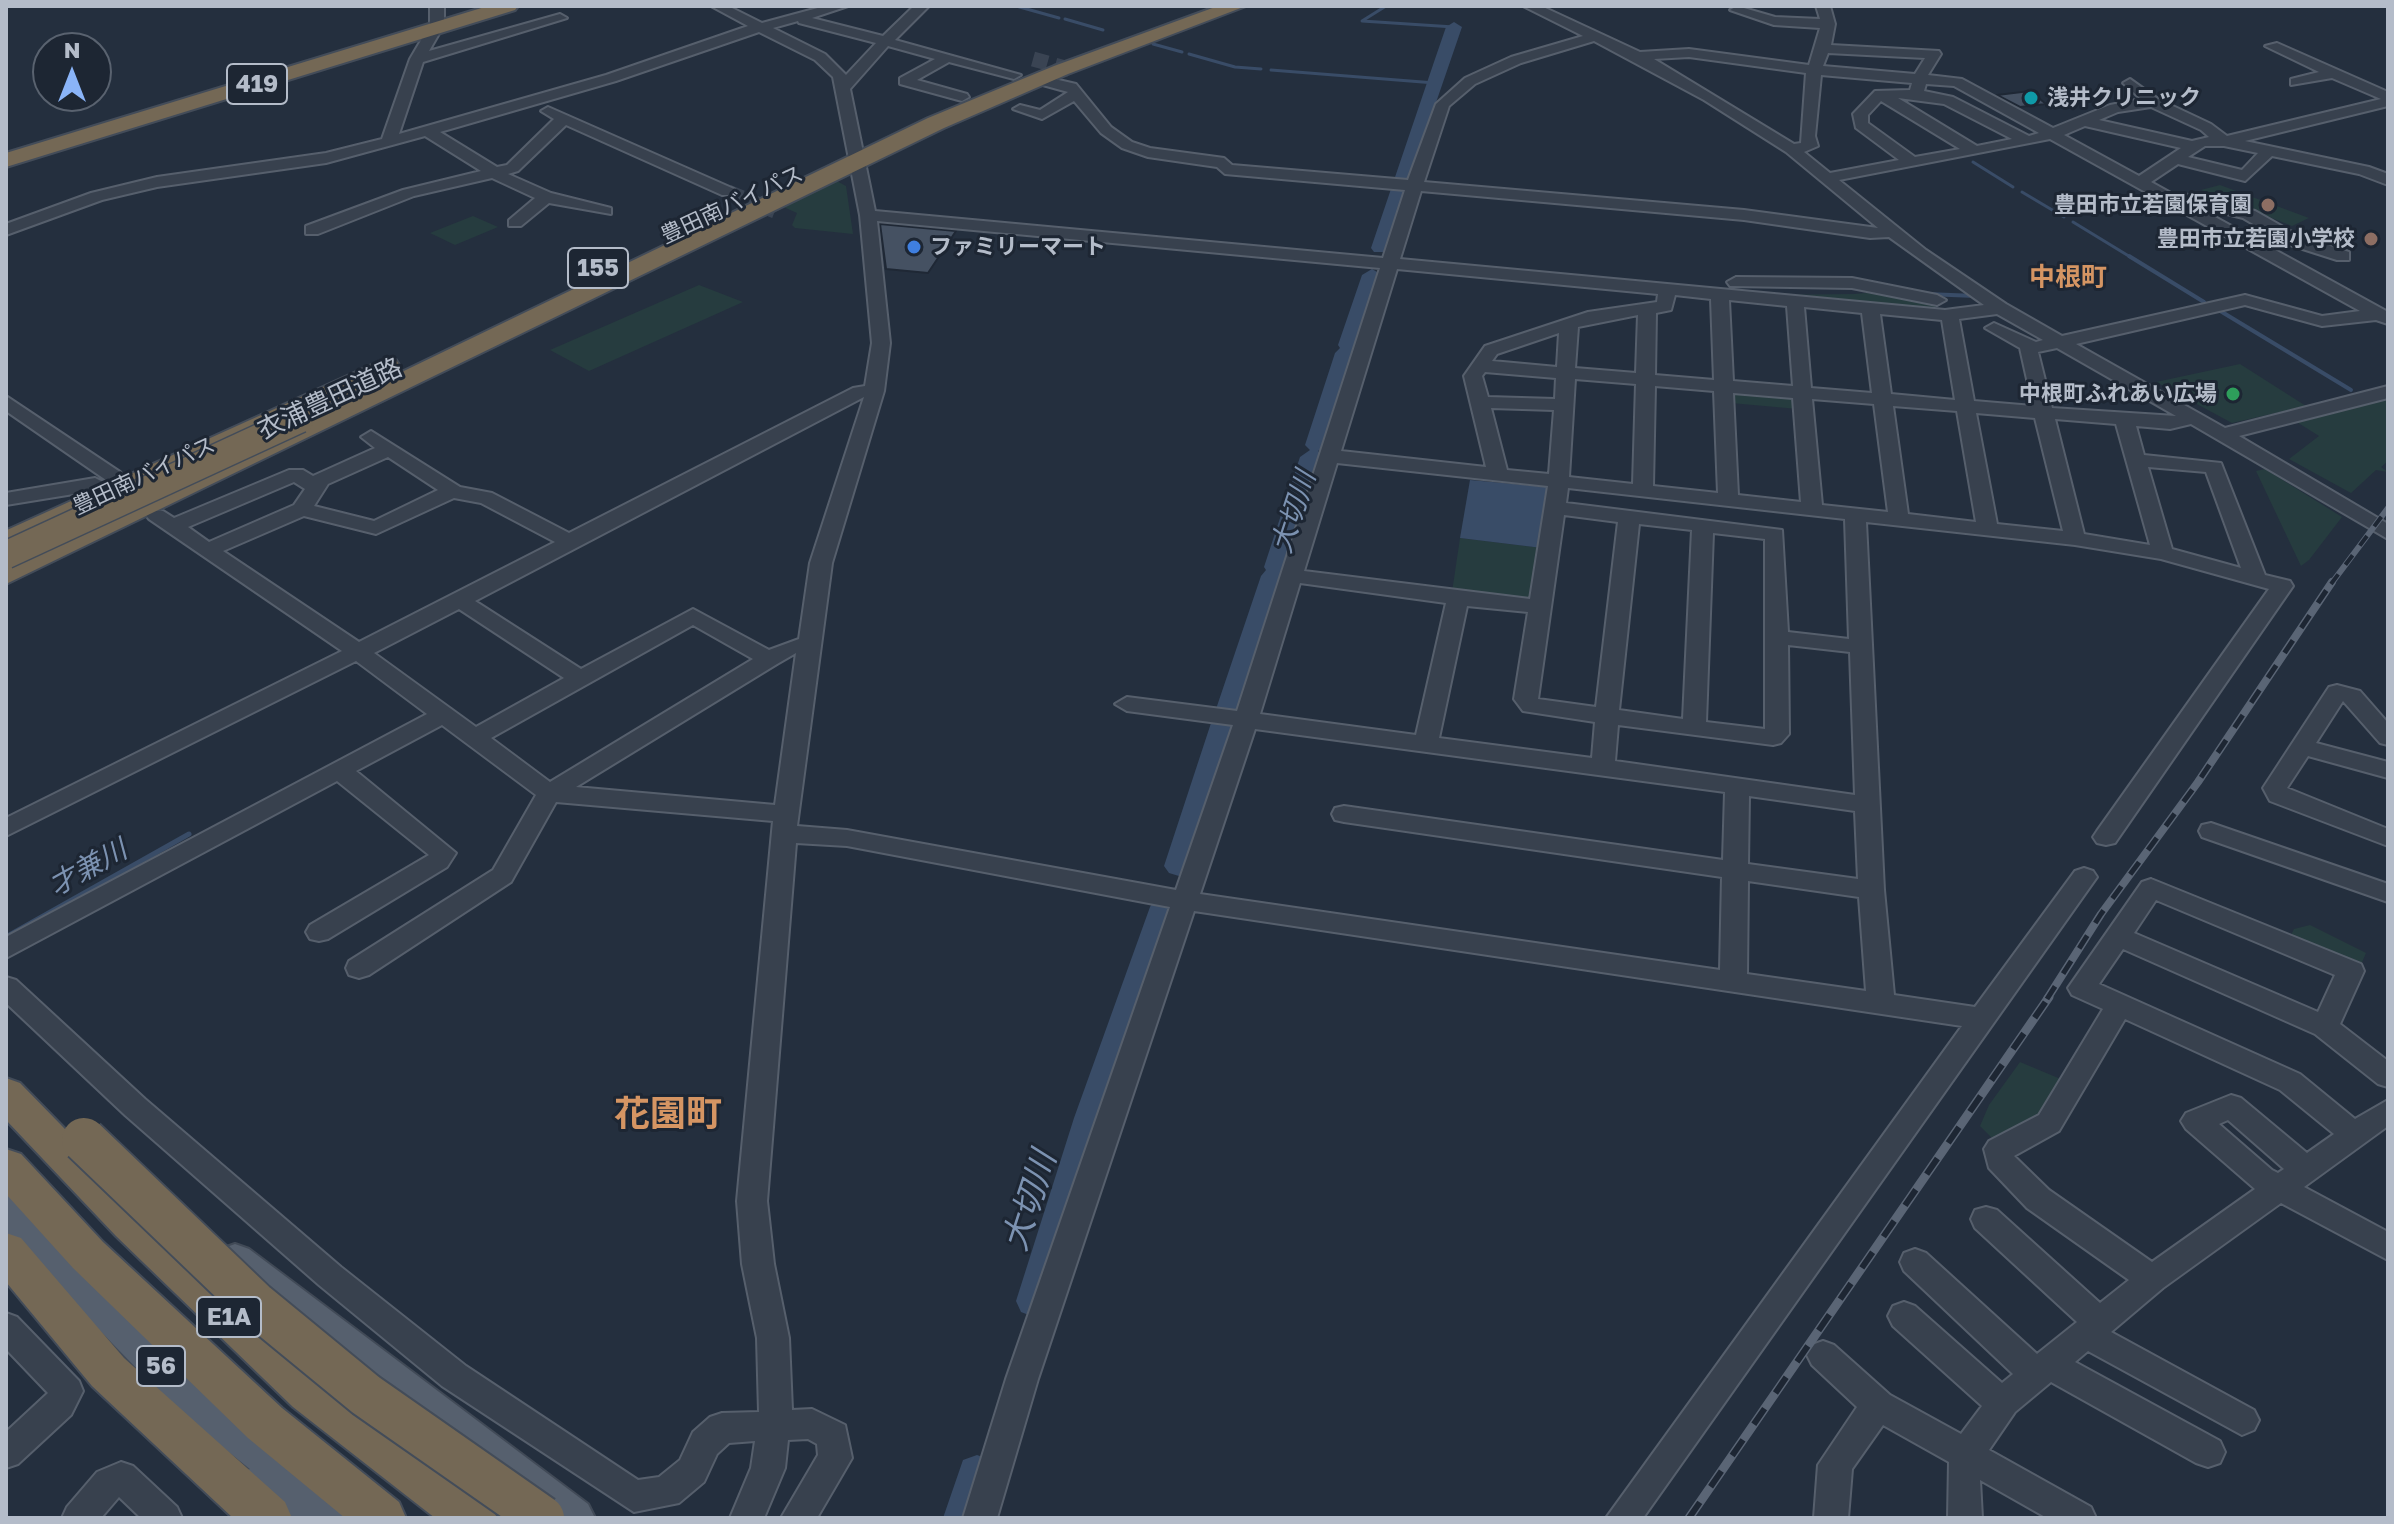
<!DOCTYPE html>
<meta charset="utf-8">
<style>
body{margin:0}
#map{position:relative;width:2394px;height:1524px;overflow:hidden;background:#242f3e;font-family:"Golos Text",sans-serif}
canvas{display:block}
.frame{position:absolute;inset:0;border:8px solid #b4bcc9;pointer-events:none}
.north{position:absolute;left:32px;top:32px;width:80px;height:80px;box-sizing:border-box;background:#1d2633;border:2px solid #59626f;border-radius:50%;rotate:0deg;font-size:22px;font-weight:700;line-height:32px;text-align:center;color:#b4bcc9}
.north::after{content:'';display:block;margin:auto;width:28px;height:36px;background:#8ab4f8;clip-path:polygon(50% 0,100% 100%,50% 72%,0 100%)}
</style>
<div id="map">
<canvas width="2394" height="1524"></canvas>
<div class="frame"></div>
<div class="north">N</div>
</div>
<script>
const ctx = document.querySelector('canvas').getContext('2d');
ctx.lineJoin = 'round';
function paint(path, color) { ctx.fillStyle = color; ctx.fill(path, 'evenodd'); }
const poly = rows => new Path2D(rows.map(r => 'M' + r).join(''));
function stroke(path, color, width, dash) { ctx.strokeStyle = color; ctx.lineWidth = width; ctx.lineCap = dash ? 'butt' : 'round'; ctx.setLineDash(dash || []); ctx.stroke(path); }
function write(font, color, halo, rows, align = 'center') {
  ctx.font = font + ' "Golos Text","Noto Sans JP",sans-serif'; ctx.lineWidth = 6; ctx.setLineDash([]); ctx.textBaseline = 'middle'; ctx.strokeStyle = halo; ctx.fillStyle = color; for (const [text, x, y, turn = 0] of rows) {
    ctx.save(); ctx.translate(x, y); ctx.rotate((+turn || 0) * Math.PI / 180); ctx.textAlign = isNaN(turn) ? turn : align; if (halo) ctx.strokeText(text, 0, 0); ctx.fillText(text, 0, 0); ctx.restore();
  }
}
const green = poly([
 [833,179,846,186,853,234,795,228,792,225,797,213,781,206],
 [2220,185,2309,218,2292,226,2201,190],
 [473,216,498,227,455,245,430,233],
 [699,285,743,302,589,371,550,350],
 [1870,288,1934,304,1936,308,1771,295,1854,294,1866,293],
 [2240,364,2306,406,2232,423,2156,382],
 [1730,390,1794,394,1798,409,1731,403],
 [2384,398,2388,402,2388,461,2381,467,2388,472,2376,470,2351,493,2289,459,2319,436,2292,419],
 [2265,469,2342,517,2309,560,2301,566,2256,471],
 [1460,538,1542,548,1533,598,1528,601,1452,592],
 [2310,925,2366,953,2360,967,2288,941,2294,929],
 [2020,1062,2063,1080,2040,1116,1995,1141,1980,1126,1989,1105]
]);
const water = poly([
 [1470,480,1547,487,1553,492,1542,548,1460,538]
]);
const streamFar2 = poly([
 [1016,6,1059,18],
 [1386,6,1362,21,1454,27],
 [1065,19,1103,30],
 [1153,44,1182,52],
 [1189,54,1235,67,1261,69],
 [1271,70,1435,83],
 [1973,162,2013,187],
 [2022,192,2064,217],
 [2073,222,2132,258]
]);
const streamFar1 = poly([
 [2129,256,2204,302],
 [1926,294,1976,296],
 [2217,309,2351,390]
]);
const stream = poly([
 [6,937,189,834]
]);
const river = poly([
 [1454,22,1462,27,1408,184,1391,248,1388,252,1374,252,1371,248,1435,59,1446,27,1454,22],
 [1372,269,1382,275,1360,345,1355,350,1357,353,1327,445,1318,451,1324,457,1288,567,1283,573,1285,576,1244,709,1237,716,1240,720,1194,866,1189,873,1179,876,1169,873,1164,866,1212,720,1219,713,1216,709,1261,576,1266,570,1264,567,1300,457,1310,450,1305,445,1335,353,1340,348,1338,345,1362,275,1372,269],
 [1165,896,1176,900,1180,907,1108,1118,1052,1301,1047,1312,1034,1317,1021,1312,1016,1301,1074,1118,1150,907,1154,900,1165,896],
 [977,1455,991,1460,997,1473,983,1518,943,1518,963,1460,977,1455]
]);
const building = poly([
 [2030,91,2046,104,2020,107,1997,95,2030,91],
 [880,224,956,231,928,273,886,269,880,224]
]);
const minorTunnel = poly([
 [1033,59,1076,71],
 [728,192,775,211]
]);
const minor = poly([
 [430,6,444,6,444,25,429,51,560,14,567,18,423,62,399,134,606,75,748,26,711,6,728,6,762,23,825,6,848,6,812,18,883,36,914,6,929,6,895,40,1021,75,1014,79,949,62,917,80,967,94,969,97,962,101,900,84,900,78,935,59,888,46,850,89,875,211,1383,258,1405,190,1225,174,1217,167,1148,157,1122,148,1101,133,1074,101,1042,119,1013,109,1020,105,1040,110,1068,92,1032,82,1032,76,1037,75,1076,84,1111,127,1132,142,1150,148,1224,158,1232,165,1408,180,1436,104,1465,78,1511,57,1583,36,1523,6,1541,6,1640,52,1689,49,1809,65,1820,28,1774,25,1730,10,1737,6,1775,17,1820,19,1816,6,1830,6,1835,24,1831,45,1939,51,1941,54,1928,75,1962,79,2053,128,2110,105,2141,99,2123,83,2130,79,2158,99,2211,124,2227,136,2381,99,2332,78,2291,85,2291,79,2319,72,2265,46,2277,43,2388,92,2388,106,2245,141,2369,167,2388,174,2388,185,2359,174,2272,156,2245,181,2178,164,2151,182,2178,197,2184,194,2255,211,2299,236,2349,252,2349,260,2337,260,2287,244,2243,218,2195,206,2388,312,2388,324,2376,320,2322,326,2245,305,2076,344,2225,428,2388,386,2388,398,2239,436,2388,524,2388,539,2191,424,2170,429,2136,426,2144,455,2221,463,2265,575,2290,581,2293,586,2115,843,2106,845,2097,843,2093,837,2097,831,2269,589,2161,559,2075,545,1866,522,1884,890,1894,995,1975,1007,2075,871,2084,868,2093,871,2097,877,1643,1518,1606,1518,1962,1026,1194,911,1038,1379,997,1518,963,1518,1006,1379,1170,907,847,846,796,843,767,1201,774,1264,789,1338,792,1410,812,1409,845,1425,852,1458,817,1518,781,1518,818,1455,817,1444,808,1439,788,1440,785,1468,764,1518,730,1518,751,1468,755,1441,729,1443,717,1454,704,1482,679,1503,634,1512,442,1386,319,1285,125,1115,6,1003,6,977,16,980,145,1099,341,1267,466,1366,638,1480,659,1477,680,1460,693,1432,710,1417,722,1413,759,1412,757,1338,742,1264,737,1201,773,821,556,802,511,882,369,975,359,978,349,975,346,968,349,961,493,870,536,795,442,725,356,771,456,853,447,867,328,939,319,941,310,939,306,932,310,925,429,855,337,781,6,958,6,937,427,714,356,661,6,836,6,818,342,651,149,519,146,515,149,511,163,511,174,518,289,470,303,470,313,476,375,448,361,437,371,431,460,487,492,493,569,533,853,388,865,386,872,343,860,215,833,77,815,60,759,32,616,81,440,132,497,167,507,165,554,119,541,111,548,107,734,189,734,195,722,195,566,125,518,171,508,174,551,193,611,208,611,214,549,203,521,226,509,226,509,220,535,198,492,178,414,196,318,234,306,234,306,226,403,190,481,171,425,136,326,163,157,187,102,200,6,235,6,224,91,193,157,177,326,153,382,139,410,59,430,25,430,6],
 [798,21,799,23,876,43,846,75,825,54,773,28,798,21],
 [1594,41,1704,100,1786,152,1878,228,1744,210,1424,182,1449,106,1475,84,1521,63,1594,41],
 [1828,53,1925,58,1915,74,1823,66,1828,53],
 [1689,57,1806,73,1801,143,1794,144,1654,59,1689,57],
 [1821,75,1912,83,1910,90,1875,91,1853,114,1856,128,1899,160,1830,173,1804,152,1818,146,1815,136,1821,75],
 [1926,84,1954,86,2039,133,2029,136,1953,97,1924,91,1926,84],
 [1898,98,1944,104,2012,139,1977,146,1898,98],
 [1881,101,1960,149,1915,157,1868,123,1868,115,1881,101],
 [2151,107,2201,130,2209,137,2192,141,2099,120,2118,112,2151,107],
 [2085,126,2181,148,2139,176,2064,135,2085,126],
 [2050,139,2360,311,2322,316,2245,295,2062,336,2006,304,1926,250,1839,180,2050,139],
 [2205,146,2224,146,2258,153,2242,170,2188,157,2205,146],
 [1421,191,1744,220,1870,238,1889,237,1984,305,1945,310,1400,259,1421,191],
 [877,221,1380,268,1237,711,1127,697,1115,704,1127,711,1233,725,1176,890,847,830,797,826,832,563,884,391,890,343,877,221],
 [1397,269,1658,294,1657,302,1588,312,1485,346,1464,376,1486,467,1341,451,1397,269],
 [1675,295,1711,299,1714,380,1655,375,1656,313,1671,310,1675,295],
 [1729,300,1787,306,1793,386,1733,381,1729,300],
 [1804,307,1862,313,1872,393,1811,388,1804,307],
 [1880,314,1942,320,1955,400,1891,394,1880,314],
 [1997,314,2043,340,2036,342,1994,323,1985,328,2020,348,2033,406,1974,401,1959,319,1997,314],
 [1638,315,1636,373,1575,368,1578,327,1638,315],
 [1559,333,1557,367,1492,361,1497,354,1559,333],
 [2057,348,2176,416,2052,408,2038,352,2057,348],
 [1485,372,1556,378,1555,399,1488,397,1482,376,1485,372],
 [1575,379,1636,384,1633,484,1569,477,1575,379],
 [1655,386,1714,391,1718,493,1653,486,1655,386],
 [1733,393,1793,398,1801,502,1738,495,1733,393],
 [864,397,810,563,799,639,769,650,693,609,581,669,475,601,864,397],
 [1812,399,1874,404,1888,512,1822,505,1812,399],
 [1893,406,1957,411,1976,522,1908,514,1893,406],
 [1491,408,1554,410,1549,474,1507,470,1491,408],
 [1976,413,2035,418,2063,531,1997,524,1976,413],
 [2055,419,2116,424,2150,545,2084,534,2055,419],
 [388,457,438,490,374,521,314,506,328,484,388,457],
 [1337,463,1548,486,1530,599,1304,571,1337,463],
 [2148,467,2206,472,2241,568,2172,549,2148,467],
 [294,482,305,489,294,505,209,542,188,527,294,482],
 [1568,488,1845,519,1849,639,1788,632,1782,530,1566,503,1568,488],
 [454,498,481,503,555,542,359,642,223,551,304,516,376,534,454,498],
 [1564,515,1618,522,1596,707,1538,699,1564,515],
 [1639,524,1692,530,1683,719,1619,710,1639,524],
 [1713,533,1765,539,1765,729,1706,722,1713,533],
 [1300,583,1446,603,1416,735,1260,714,1300,583],
 [1467,606,1528,612,1514,699,1523,711,1595,722,1592,758,1439,738,1467,606],
 [459,609,564,678,476,727,374,653,459,609],
 [693,625,753,659,550,782,491,738,693,625],
 [1788,645,1850,652,1855,795,1615,761,1618,725,1773,745,1781,743,1789,734,1788,645],
 [796,653,775,805,576,787,777,664,796,653],
 [1255,729,1725,792,1723,860,1344,806,1335,808,1332,814,1335,820,1344,822,1722,877,1720,970,1200,894,1255,729],
 [1749,796,1855,811,1858,879,1748,864,1749,796],
 [1748,881,1859,897,1866,991,1747,974,1748,881],
 [1736,277,1852,278,1937,295,1946,300,1937,305,1852,288,1730,286,1727,282,1736,277],
 [6,396,120,472,123,476,120,480,106,480,6,411,6,396],
 [95,478,115,488,118,492,115,496,108,498,92,491,6,505,6,493,95,478],
 [2337,685,2360,691,2388,723,2388,745,2380,743,2343,701,2316,743,2388,762,2388,778,2308,756,2287,788,2388,829,2388,846,2270,801,2263,788,2329,687,2337,685],
 [2211,823,2388,884,2388,902,2202,837,2199,831,2202,825,2211,823],
 [2151,879,2361,964,2364,971,2340,1024,2388,1061,2388,1087,2378,1084,2315,1034,2123,949,2099,984,2300,1074,2355,1119,2388,1100,2388,1126,2304,1187,2388,1232,2388,1260,2281,1203,2163,1288,2111,1332,2254,1410,2259,1420,2254,1430,2242,1435,2088,1351,2075,1362,2220,1441,2225,1452,2220,1463,2208,1467,2196,1463,2051,1382,2015,1412,1989,1450,2091,1507,2096,1518,2047,1518,1980,1480,1982,1518,1948,1518,1949,1462,1883,1425,1852,1469,1848,1518,1814,1518,1818,1465,1857,1407,1812,1365,1807,1355,1812,1345,1823,1341,1834,1345,1890,1395,1961,1434,1982,1406,1893,1326,1888,1316,1893,1306,1904,1302,1915,1306,2002,1383,2013,1374,1904,1271,1900,1262,1904,1253,1915,1249,1926,1253,2037,1354,2077,1322,1975,1228,1971,1219,1975,1210,1986,1207,1997,1210,2100,1303,2129,1280,2027,1208,1989,1168,1984,1149,1989,1141,2039,1115,2103,1009,2072,995,2068,988,2142,882,2151,879],
 [2156,900,2335,975,2318,1012,2134,933,2156,900],
 [2125,1019,2280,1090,2334,1134,2307,1153,2241,1098,2231,1095,2186,1113,2181,1121,2186,1129,2255,1189,2152,1262,2049,1190,2014,1156,2059,1131,2125,1019],
 [2228,1120,2284,1169,2278,1173,2272,1170,2219,1124,2228,1120],
 [6,1313,17,1317,79,1381,83,1391,71,1415,18,1464,6,1468,6,1432,48,1393,6,1349,6,1313],
 [121,1462,133,1466,177,1507,182,1518,141,1518,119,1497,101,1518,62,1518,67,1507,97,1472,121,1462]
]);
const major = poly([
 [6,1194,19,1198,211,1388,358,1504,365,1518,266,1518,245,1499,239,1485,245,1471,250,1469,181,1414,6,1234,6,1194],
 [235,1244,249,1249,588,1504,595,1518,539,1518,221,1271,216,1260,221,1249,235,1244]
]);
const highway = poly([
 [488,6,518,6,515,10,6,167,6,153,488,6],
 [1218,6,1246,6,1068,74,944,128,6,584,6,563,928,118,1054,66,1218,6],
 [387,358,396,360,400,366,396,372,27,542,17,545,6,541,7,530,387,358],
 [6,1078,20,1083,146,1212,325,1379,490,1502,497,1518,435,1518,293,1407,116,1236,6,1120,6,1078],
 [6,1149,21,1154,103,1242,282,1408,399,1502,406,1518,345,1518,248,1438,73,1268,6,1194,6,1149],
 [6,1233,21,1238,124,1358,285,1502,292,1518,233,1518,92,1386,6,1282,6,1233]
]);
const railFar2 = poly([
 [2331,584,2388,508]
]);
const railFar1 = poly([
 [2047,999,2101,914,2198,782,2332,582]
]);
const rail = poly([
 [1689,1518,2049,997]
]);
const highwayBridgeFar1 = poly([
 [6,555,300,419]
]);
const highwayBridge = poly([
 [84,1140,254,1303,366,1395,542,1518]
]);
const markers = [
 [2031,98,8,"#0f9aa8"],
 [2268,205,8,"#8d6e63"],
 [2371,239,8,"#8d6e63"],
 [914,247,8,"#3f7fe0"],
 [2233,394,8,"#2e9e5b"]
];
const farPoinames = [
 ["浅井クリニック",2047,98,"left"],
 ["豊田市立若園保育園",2252,205],
 ["豊田市立若園小学校",2355,239],
 ["ファミリーマート",930,247,"left"],
 ["中根町ふれあい広場",2217,394]
];
const farStreetnames = [
 ["豊田南バイパス",732,205,-25],
 ["豊田南バイパス",144,476,-25]
];
const shields = [
 [257,84,60],
 [598,268,60],
 [229,1317,64],
 [161,1366,48]
];
const shieldNames = [
 ["419",257,84],
 ["155",598,268],
 ["E1A",229,1317],
 ["56",161,1366]
];
const farQuarternames = [
 ["中根町",2068,278]
];
const streetNames = [
 ["衣浦豊田道路",330,399,-25]
];
const waterNames = [
 ["大切川",1294,512,-72],
 ["才兼川",88,868,-29]
];
const nearWaternames = [
 ["大切川",1030,1201,-72]
];
const nearQuarternames = [
 ["花園町",668,1115]
];
paint(green, '#263c3f');
paint(water, '#394c67');
stroke(streamFar2, '#394c67', 3);
stroke(streamFar1, '#394c67', 4);
stroke(stream, '#394c67', 5);
paint(river, '#394c67');
paint(building, '#455162');
stroke(building, '#1f2835', 2);
stroke(minorTunnel, '#3a4453', 15, [15, 8]);
stroke(minor, '#565f6c', 4);
stroke(major, '#414a57', 4);
stroke(highway, '#434c59', 4);
paint(minor, '#38414e');
paint(major, '#56606e');
paint(highway, '#746855');
stroke(railFar2, '#5a6575', 6);
stroke(railFar1, '#5a6575', 8);
stroke(rail, '#5a6575', 9);
stroke(railFar2, '#1d2633', 4, [12]);
stroke(railFar1, '#1d2633', 5, [15]);
stroke(rail, '#1d2633', 6, [19]);
stroke(highwayBridgeFar1, '#434c59', 30, []);
stroke(highwayBridge, '#434c59', 48, []);
stroke(highwayBridgeFar1, '#746855', 27);
stroke(highwayBridge, '#746855', 44);
for (const [x, y, r, color] of markers) { const dot = new Path2D(); dot.arc(x, y, r, 0, 2 * Math.PI); ctx.fillStyle = color; ctx.fill(dot); stroke(dot, '#1d2633', 3); }
write('bold 22px', '#b4bcc9', '#1d2633', farPoinames, 'right');
write('22px', '#b4bcc9', '#1d2633', farStreetnames);
for (const [x, y, w] of shields) { const box = new Path2D(); box.roundRect(x - w / 2, y - 20, w, 40, 6); ctx.fillStyle = '#1d2633'; ctx.fill(box); stroke(box, '#b4bcc9', 2); }
write('bold 24px', '#b4bcc9', null, shieldNames);
write('bold 26px', '#d59563', '#1d2633', farQuarternames);
write('26px', '#b4bcc9', '#1d2633', streetNames);
write('italic 28px', '#7c92b1', '#1d2633', waterNames);
write('italic 34px', '#7c92b1', '#1d2633', nearWaternames);
write('bold 36px', '#d59563', '#1d2633', nearQuarternames);
</script>
